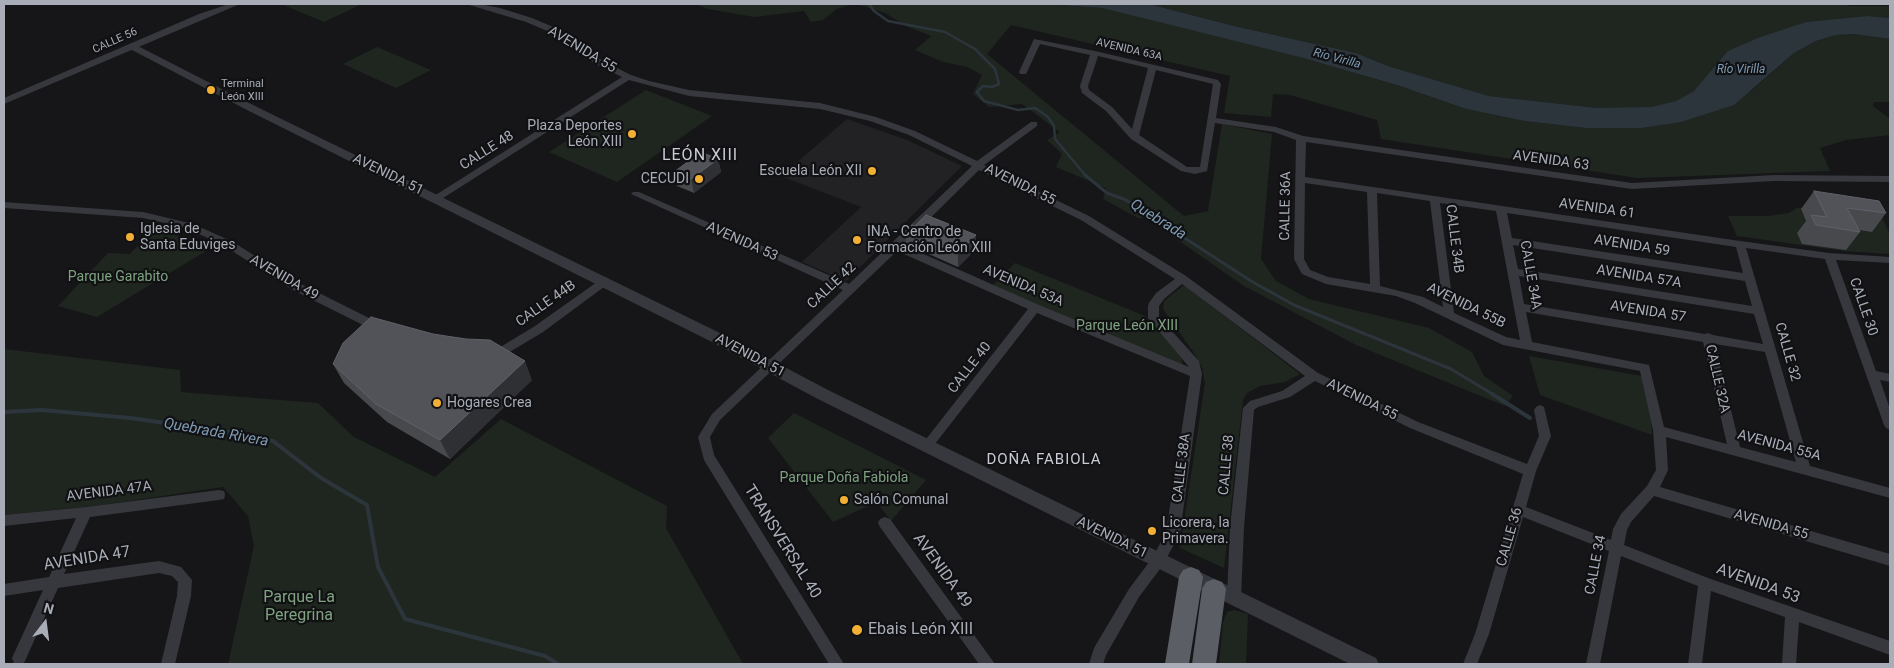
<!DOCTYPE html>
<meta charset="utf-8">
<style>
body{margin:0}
#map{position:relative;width:1894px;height:668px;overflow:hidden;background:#161618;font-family:Roboto,sans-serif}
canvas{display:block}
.frame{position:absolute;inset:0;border:5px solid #a8adb8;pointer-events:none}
.north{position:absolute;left:20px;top:598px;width:50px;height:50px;-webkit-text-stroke:4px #111113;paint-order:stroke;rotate:15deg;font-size:14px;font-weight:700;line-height:20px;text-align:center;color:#a8adb8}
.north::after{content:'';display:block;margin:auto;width:18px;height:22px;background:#a8adb8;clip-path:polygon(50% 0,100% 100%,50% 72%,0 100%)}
</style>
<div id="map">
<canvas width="1894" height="668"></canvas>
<div class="frame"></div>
<div class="north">N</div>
</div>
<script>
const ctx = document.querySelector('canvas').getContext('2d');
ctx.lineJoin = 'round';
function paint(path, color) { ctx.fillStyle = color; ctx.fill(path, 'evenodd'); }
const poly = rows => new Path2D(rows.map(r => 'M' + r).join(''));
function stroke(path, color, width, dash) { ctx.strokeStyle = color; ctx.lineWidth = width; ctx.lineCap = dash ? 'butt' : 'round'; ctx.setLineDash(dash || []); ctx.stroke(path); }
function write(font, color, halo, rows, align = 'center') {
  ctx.font = font + ' Roboto,sans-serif'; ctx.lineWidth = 4.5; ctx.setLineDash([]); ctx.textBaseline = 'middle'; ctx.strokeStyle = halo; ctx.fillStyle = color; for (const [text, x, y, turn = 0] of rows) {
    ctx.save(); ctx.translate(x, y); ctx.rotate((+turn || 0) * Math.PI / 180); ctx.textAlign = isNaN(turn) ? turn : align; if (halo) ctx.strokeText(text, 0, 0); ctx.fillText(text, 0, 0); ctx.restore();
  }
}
const built = poly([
 [847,119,907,140,962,166,846,281,802,262,861,207,781,176]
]);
const green = poly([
 [281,4,362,4,324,22],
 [695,4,852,4,837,9,823,20,811,22,804,11,754,17,708,9],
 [856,4,1044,4,1102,8,1303,58,1400,86,1466,109,1524,121,1586,128,1750,92,1794,53,1816,41,1836,35,1853,34,1890,39,1890,102,1874,102,1873,106,1890,119,1890,135,1846,140,1820,148,1830,171,1637,178,1381,139,1377,120,1290,95,1273,94,1271,117,1224,113,1230,76,1011,25,987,54,1184,216,1208,211,1222,124,1272,134,1261,259,1276,281,1309,299,1429,328,1472,352,1484,376,1513,396,1505,406,1356,345,1244,286,1146,218,1138,218,1103,199,1106,188,1056,167,1062,154,1047,140,1060,132,1022,104,989,107,973,94,982,75,967,67,943,62,915,50,931,36,906,26,885,13],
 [1149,4,1844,4,1850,6,1890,6,1890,18,1867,16,1806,22,1788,29,1703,81,1694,91,1676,101,1651,107,1627,109,1598,108,1489,96,1388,66,1356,53,1234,26],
 [377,47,431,70,396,88,343,64],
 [646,90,712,116,617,182,549,152],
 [1797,208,1878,209,1890,234,1890,254,1844,251,1737,236,1728,216,1768,216,1789,213],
 [1801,210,1871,231,1833,226,1845,250,1813,235],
 [155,227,173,233,206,251,97,317,58,306,108,253,130,254],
 [1015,263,1145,316,1181,354,1183,367,992,286],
 [1184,285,1300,374,1285,382,1260,386,1247,393,1243,400,1224,568,1180,548,1205,383,1202,367,1196,356,1163,309,1164,302,1169,297],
 [4,349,180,370,181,392,318,403,354,437,435,477,501,419,667,506,666,528,743,664,228,664,254,546,248,516,223,487,102,505,4,515],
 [1529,356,1642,376,1651,418,1652,435,1540,395],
 [794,413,926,480,891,521,877,502,833,522,768,438],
 [1234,610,1248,614,1246,664,1219,664,1223,622,1227,612]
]);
const water = poly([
 [1045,4,1149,4,1234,26,1356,53,1388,66,1489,96,1598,108,1651,107,1676,101,1694,91,1728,51,1758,38,1806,22,1867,16,1890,18,1890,39,1853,34,1836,35,1816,41,1794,53,1734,105,1681,122,1641,128,1586,128,1524,121,1466,109,1400,86,1303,58,1102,8]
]);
const streamFar2 = poly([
 [869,4,874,11,888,21,945,32,975,49,995,69,999,84,992,87,983,86,977,92,984,101,1018,110,1035,108,1048,117,1054,126,1055,139,1086,176]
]);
const streamFar1 = poly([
 [1085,175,1107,193,1126,200,1251,281,1294,305,1451,369,1494,395]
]);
const stream = poly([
 [1492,394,1530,418],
 [4,412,42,410,130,418,236,433,273,441,321,478,367,505,378,567,405,619,545,656,558,664]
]);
const minor = poly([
 [229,4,240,4,4,104,4,98,199,14,229,4],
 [466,4,479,4,500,8,532,18,558,29,603,61,631,75,649,81,689,90,820,103,876,117,915,131,977,161,1031,122,1037,122,1037,126,984,165,1089,216,1186,276,1318,373,1418,422,1527,464,1539,436,1534,410,1536,407,1540,405,1544,407,1551,436,1536,471,1526,507,1611,540,1613,529,1621,514,1647,486,1656,470,1653,430,1640,371,1503,345,1415,303,1396,296,1326,284,1302,274,1294,259,1296,140,1274,132,1215,123,1207,171,1195,174,1181,171,1131,139,1106,111,1082,93,1080,86,1090,55,1040,44,1027,72,1026,74,1020,74,1019,72,1034,39,1095,51,1218,80,1221,84,1216,118,1276,127,1303,136,1632,183,1774,175,1890,176,1890,182,1774,181,1632,189,1306,142,1305,177,1740,241,1829,253,1890,257,1890,263,1836,260,1876,371,1890,374,1890,382,1880,380,1890,409,1890,430,1886,428,1884,425,1825,259,1746,248,1810,466,1890,488,1890,498,1666,437,1668,470,1660,487,1890,554,1890,566,1654,496,1631,522,1627,530,1624,545,1708,578,1890,641,1890,655,1799,622,1796,664,1782,664,1785,617,1711,591,1702,664,1688,664,1698,586,1621,556,1600,664,1586,664,1609,551,1523,517,1489,634,1477,664,1463,664,1475,634,1523,474,1410,428,1315,381,1290,397,1258,407,1254,410,1244,527,1241,598,1239,602,1234,604,1229,602,1227,598,1230,527,1243,408,1250,401,1282,391,1305,376,1182,284,1164,299,1159,306,1159,317,1199,361,1202,374,1180,533,1163,565,1139,597,1106,655,1103,664,1089,664,1094,648,1129,589,1153,557,1166,532,1190,376,1037,313,931,449,927,451,923,449,921,446,923,443,1028,309,897,251,720,420,710,437,714,455,844,664,829,664,704,460,698,437,712,414,843,290,631,194,633,192,639,192,849,284,972,166,909,135,870,121,820,109,689,96,629,80,440,200,434,200,432,198,434,196,622,77,597,65,552,33,526,22,466,4],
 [1098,56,1148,68,1132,129,1112,107,1089,90,1088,86,1098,56],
 [1156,70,1213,84,1200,167,1187,167,1139,135,1156,70],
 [979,170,1081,220,1175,279,1156,293,1149,303,1148,306,1148,318,1189,367,1039,305,903,245,979,170],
 [1305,183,1367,192,1370,284,1328,277,1310,270,1304,259,1305,183],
 [1377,193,1430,201,1443,307,1423,297,1380,286,1377,193],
 [1440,203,1496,211,1520,340,1506,337,1454,313,1440,203],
 [1507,213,1736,247,1743,273,1512,238,1507,213],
 [1513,245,1745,281,1752,306,1518,269,1513,245],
 [1519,276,1754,314,1763,344,1713,335,1708,333,1705,334,1524,304,1519,276],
 [1526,312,1703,342,1727,444,1664,427,1649,365,1532,342,1526,312],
 [1715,344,1765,352,1796,462,1740,447,1715,344],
 [4,202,143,212,193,224,231,241,299,283,383,325,385,328,383,331,375,331,291,289,223,245,186,228,143,218,4,208,4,202],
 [604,277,608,278,609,281,608,284,543,332,508,353,486,354,484,351,486,348,502,346,535,326,604,277],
 [219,490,224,491,225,495,224,499,219,500,90,517,64,574,159,561,181,567,192,580,191,596,175,664,161,664,177,596,178,582,172,576,159,573,58,588,24,663,21,664,14,663,12,658,43,590,4,596,4,584,49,577,76,518,4,526,4,515,86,507,219,490],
 [885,517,890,519,995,664,979,664,880,527,878,523,880,519,885,517]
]);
const tertiary = poly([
 [132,43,257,107,720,333,828,390,1376,658,1379,664,1350,664,816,398,710,341,249,111,128,48,127,46,132,43]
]);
const trunk = poly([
 [1191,567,1199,570,1203,577,1189,664,1165,664,1179,577,1183,570,1191,567],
 [1214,579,1222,582,1226,589,1216,664,1192,664,1202,589,1206,582,1214,579]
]);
const wall = poly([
 [718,159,721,172,694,193,677,186,674,172],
 [1814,191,1886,213,1872,232,1859,230,1860,232,1846,250,1802,244,1797,233,1806,221,1801,209],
 [906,231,976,249,958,267,906,244],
 [333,364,532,380,450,459,387,422,344,383]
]);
const shadedWall = poly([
 [718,159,721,172,694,193,691,179],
 [976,235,976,249,958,267,958,253],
 [525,361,532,380,450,459,440,440]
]);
const building = poly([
 [701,152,718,159,691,179,674,172,701,152],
 [1814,191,1879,201,1886,213,1847,208,1860,232,1816,225,1811,215,1827,217,1814,191],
 [926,215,976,235,958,253,906,231,912,225,915,226,926,215],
 [371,317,433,334,466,339,490,340,525,361,440,440,376,404,333,364,343,343,371,317]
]);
const markers = [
 [211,90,5,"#f2b134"],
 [632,134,5,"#f2b134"],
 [872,171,5,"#f2b134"],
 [699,179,5,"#f2b134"],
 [130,237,5,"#f2b134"],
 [857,240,5,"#f2b134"],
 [437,403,5,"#f2b134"],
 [844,500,5,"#f2b134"],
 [1152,531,5,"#f2b134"],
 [857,630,6,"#f2b134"]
];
const farStreetnames = [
 ["CALLE 56",115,41,-24],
 ["AVENIDA 63A",1129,50,13]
];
const farPoinames = [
 ["Terminal",221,84],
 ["León XIII",221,97]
];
const farWaternames = [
 ["Río Virilla",1337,59,15],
 ["Río Virilla",1741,70]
];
const streetNames = [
 ["AVENIDA 55",582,50,31],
 ["CALLE 48",487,151,-32],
 ["AVENIDA 63",1551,161,8],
 ["AVENIDA 51",388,175,26],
 ["AVENIDA 55",1020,185,26],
 ["CALLE 36A",1286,206,-89],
 ["AVENIDA 61",1597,209,8],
 ["CALLE 34B",1454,239,83],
 ["AVENIDA 53",742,242,24],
 ["AVENIDA 59",1632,246,9],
 ["CALLE 34A",1530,275,80],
 ["AVENIDA 57A",1639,277,9],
 ["AVENIDA 49",284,278,30],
 ["CALLE 42",832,286,-43],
 ["AVENIDA 53A",1023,286,23],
 ["CALLE 44B",546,304,-35],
 ["AVENIDA 55B",1466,306,26],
 ["CALLE 30",1863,307,71],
 ["AVENIDA 57",1648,312,9],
 ["CALLE 32",1787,352,74],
 ["AVENIDA 51",750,356,28],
 ["CALLE 40",970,368,-52],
 ["CALLE 32A",1717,379,77],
 ["AVENIDA 55",1362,400,26],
 ["AVENIDA 55A",1779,446,15],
 ["CALLE 38",1227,465,-85],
 ["CALLE 38A",1182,468,-83],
 ["AVENIDA 47A",109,492,-7],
 ["AVENIDA 55",1771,525,16],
 ["CALLE 36",1510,537,-74],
 ["AVENIDA 51",1112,538,26],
 ["CALLE 34",1596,565,-79]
];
const poiNames = [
 ["Plaza Deportes",622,126,"right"],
 ["León XIII",622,142,"right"],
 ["Escuela León XII",862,171,"right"],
 ["CECUDI",689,179,"right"],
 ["Iglesia de",140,229],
 ["Santa Eduviges",140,245],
 ["INA - Centro de",867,232],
 ["Formación León XIII",867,248],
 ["Hogares Crea",447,403],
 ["Salón Comunal",854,500],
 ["Licorera, la",1162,523],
 ["Primavera.",1162,539]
];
const parkNames = [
 ["Parque Garabito",118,277],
 ["Parque León XIII",1127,326],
 ["Parque Doña Fabiola",844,478]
];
const waterNames = [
 ["Quebrada",1158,220,32],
 ["Quebrada Rivera",216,433,10]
];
const neighbourhoodNames = [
 ["DOÑA FABIOLA",1044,460]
];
const quarterNames = [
 ["LEÓN XIII",700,156]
];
const nearStreetnames = [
 ["TRANSVERSAL 40",782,542,58],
 ["AVENIDA 47",87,559,-9],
 ["AVENIDA 49",942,571,54],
 ["AVENIDA 53",1758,584,20]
];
const nearParknames = [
 ["Parque La",299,598],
 ["Peregrina",299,616]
];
const nearPoinames = [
 ["Ebais León XIII",868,630]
];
paint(built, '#222225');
paint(green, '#1e261f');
paint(water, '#2c353c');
stroke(streamFar2, '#2c353c', 2.5);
stroke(streamFar1, '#2c353c', 3);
stroke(stream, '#2c353c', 4);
paint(minor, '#37383d');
paint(tertiary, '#37383d');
paint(trunk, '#5b5e65');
paint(wall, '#47494d');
paint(shadedWall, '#2f3033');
paint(building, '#525359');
stroke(building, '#5f6168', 1);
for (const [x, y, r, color] of markers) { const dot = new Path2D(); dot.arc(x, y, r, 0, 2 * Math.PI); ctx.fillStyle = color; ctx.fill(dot); stroke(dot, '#111113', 2); }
write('11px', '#a8adb8', '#111113', farStreetnames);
write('11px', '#a8adb8', '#111113', farPoinames, 'left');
write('italic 12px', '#7f9bb3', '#111113', farWaternames);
write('14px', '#a8adb8', '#111113', streetNames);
write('14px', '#a8adb8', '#111113', poiNames, 'left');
write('14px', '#7fa381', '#111113', parkNames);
write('italic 15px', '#7f9bb3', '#111113', waterNames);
ctx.letterSpacing = '1px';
write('15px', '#c9ccd4', '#111113', neighbourhoodNames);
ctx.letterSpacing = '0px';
ctx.letterSpacing = '1px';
write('16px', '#c9ccd4', '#111113', quarterNames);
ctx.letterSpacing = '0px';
write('16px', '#a8adb8', '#111113', nearStreetnames);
write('16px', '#7fa381', '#111113', nearParknames);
write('16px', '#a8adb8', '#111113', nearPoinames, 'left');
</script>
